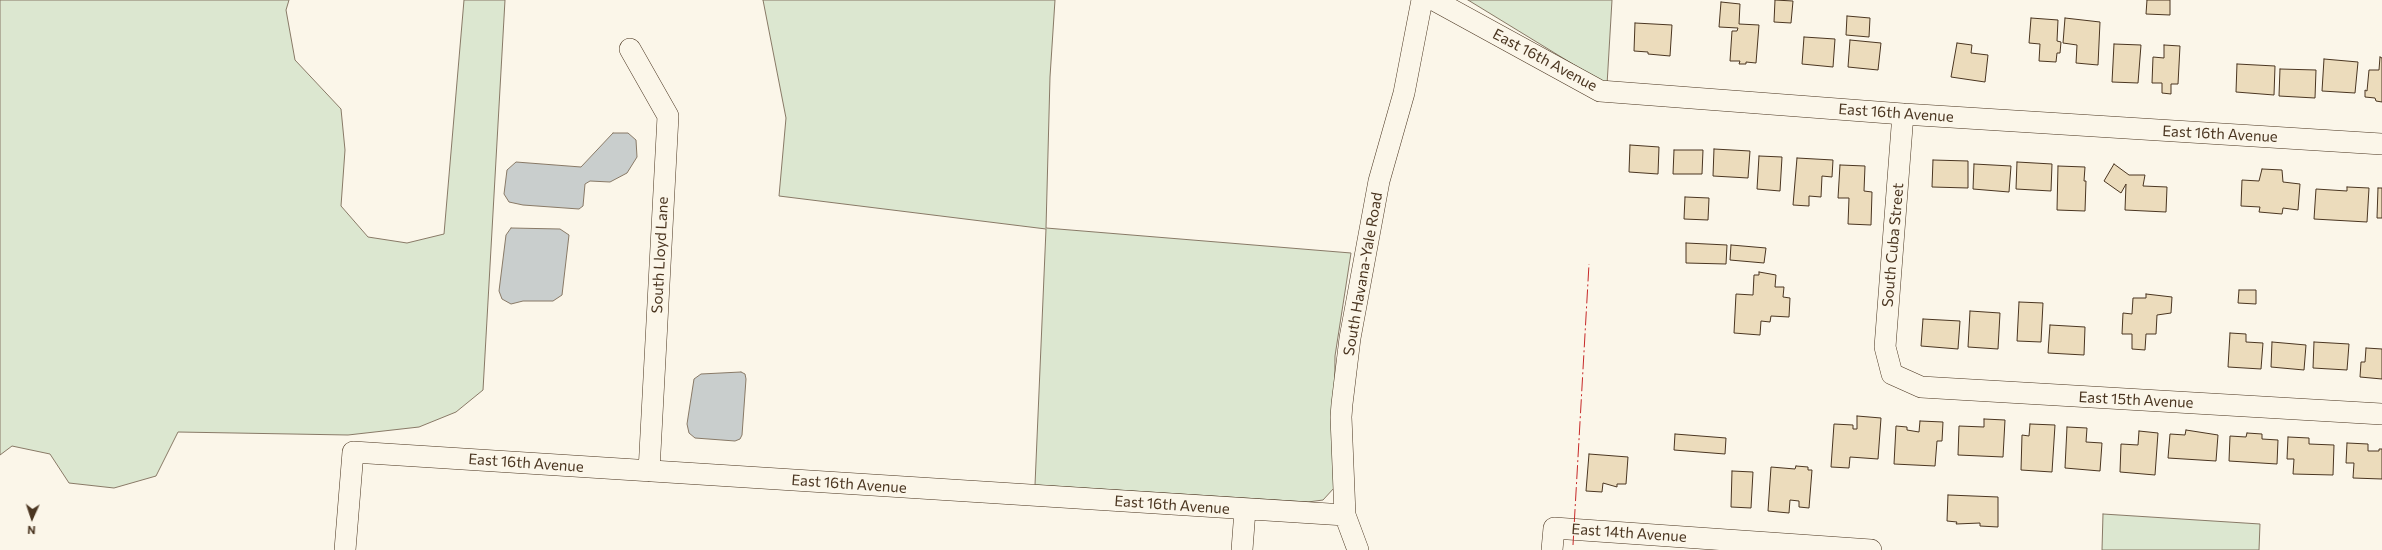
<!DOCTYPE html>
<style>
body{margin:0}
#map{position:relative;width:2382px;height:550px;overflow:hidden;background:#fbf6e9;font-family:Commissioner,sans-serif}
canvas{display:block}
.north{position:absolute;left:12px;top:498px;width:40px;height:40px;-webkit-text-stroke:3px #fbf6e9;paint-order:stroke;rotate:183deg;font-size:11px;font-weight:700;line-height:16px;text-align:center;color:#4a3520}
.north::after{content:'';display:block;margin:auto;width:14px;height:18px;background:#4a3520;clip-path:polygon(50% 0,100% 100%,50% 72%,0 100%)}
</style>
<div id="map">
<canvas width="2382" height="550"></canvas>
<div class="north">N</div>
</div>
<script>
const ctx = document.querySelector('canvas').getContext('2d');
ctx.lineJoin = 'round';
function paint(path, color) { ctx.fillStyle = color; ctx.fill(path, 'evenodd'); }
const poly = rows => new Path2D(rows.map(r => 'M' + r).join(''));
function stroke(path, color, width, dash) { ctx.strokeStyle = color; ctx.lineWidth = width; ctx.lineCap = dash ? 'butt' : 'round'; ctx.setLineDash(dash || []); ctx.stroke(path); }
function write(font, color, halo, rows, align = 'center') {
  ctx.font = font + ' Commissioner,sans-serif'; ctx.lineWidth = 3; ctx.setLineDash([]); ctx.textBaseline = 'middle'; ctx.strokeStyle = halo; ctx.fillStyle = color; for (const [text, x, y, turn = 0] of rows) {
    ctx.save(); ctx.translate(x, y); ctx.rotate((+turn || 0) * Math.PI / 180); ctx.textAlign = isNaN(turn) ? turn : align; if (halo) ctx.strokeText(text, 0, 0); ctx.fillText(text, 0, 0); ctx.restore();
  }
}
const green = poly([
 [0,0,289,0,286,10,295,60,341,109,345,150,341,206,368,237,407,243,444,234,464,0,505,0,483,390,456,412,419,427,348,435,178,432,156,476,114,488,69,483,50,454,12,446,0,455,0,0],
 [763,0,1055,0,1050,77,1046,228,1351,253,1335,356,1334,488,1323,500,1308,502,1035,485,1046,229,779,196,786,118,763,0],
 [1468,0,1612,0,1607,85,1468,0],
 [2103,514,2260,524,2259,550,2102,550,2103,514]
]);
const water = poly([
 [613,133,628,133,636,140,637,157,627,173,610,182,590,181,585,184,583,206,579,209,523,205,509,202,504,194,507,170,516,162,581,167,613,133],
 [511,228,560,229,569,235,562,295,553,301,523,301,511,304,502,299,499,291,506,235,511,228],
 [741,372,745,374,746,379,742,435,740,439,735,441,695,438,689,433,687,424,694,379,701,374,741,372]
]);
const building = poly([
 [1775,0,1793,1,1791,23,1774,22,1775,0],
 [2147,0,2170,0,2170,15,2146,14,2147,0],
 [1721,2,1740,4,1739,24,1759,25,1756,63,1746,62,1746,64,1739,64,1740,61,1730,61,1732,31,1737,31,1738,28,1719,27,1721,2],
 [1847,16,1870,18,1869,37,1846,35,1847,16],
 [2031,18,2058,20,2057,41,2061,42,2060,53,2057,53,2056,62,2039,61,2040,44,2029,43,2031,18],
 [2065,18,2100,22,2098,65,2076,63,2077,45,2063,43,2065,18],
 [1635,23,1672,25,1670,56,1648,54,1648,52,1634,51,1635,23],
 [1804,37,1835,39,1833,67,1802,64,1804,37],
 [1850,40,1881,43,1878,70,1848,67,1850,40],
 [1957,43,1972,45,1971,53,1988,55,1985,82,1951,77,1957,43],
 [2114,44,2141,45,2138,83,2112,82,2114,44],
 [2164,45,2180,46,2178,84,2171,84,2171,94,2162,93,2162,83,2152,83,2153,57,2164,58,2164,45],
 [2380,57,2382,58,2382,102,2376,101,2375,98,2365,97,2365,90,2367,91,2369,70,2379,70,2380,57],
 [2324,59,2358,62,2355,93,2322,91,2324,59],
 [2237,64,2275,66,2274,95,2236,92,2237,64],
 [2280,69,2316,70,2315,98,2279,96,2280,69],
 [1630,145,1659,147,1658,174,1629,172,1630,145],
 [1714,149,1750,151,1748,178,1713,176,1714,149],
 [1674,150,1703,150,1702,174,1673,174,1674,150],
 [1759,156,1782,157,1780,191,1757,189,1759,156],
 [1797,158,1833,160,1832,177,1822,176,1821,197,1809,196,1809,206,1793,205,1797,158],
 [1933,160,1968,161,1968,188,1932,187,1933,160],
 [2017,162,2052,164,2051,191,2016,189,2017,162],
 [1974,164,2011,166,2009,192,1973,189,1974,164],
 [2114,164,2129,175,2145,175,2143,186,2167,187,2166,212,2125,210,2126,184,2121,193,2104,181,2114,164],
 [1840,165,1865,166,1864,191,1872,192,1871,225,1848,224,1849,198,1838,198,1840,165],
 [2058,166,2085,167,2084,181,2086,181,2085,211,2057,210,2058,166],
 [2262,169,2282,170,2283,182,2300,184,2298,210,2283,208,2282,214,2259,212,2260,207,2241,206,2242,180,2259,181,2262,169],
 [2347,187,2369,188,2367,222,2314,219,2316,189,2347,191,2347,187],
 [2378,188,2382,188,2382,218,2377,218,2378,188],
 [1685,197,1709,198,1708,220,1684,219,1685,197],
 [1686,243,1727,245,1726,264,1686,263,1686,243],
 [1731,245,1766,248,1764,263,1730,260,1731,245],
 [1759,272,1776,275,1775,287,1784,287,1783,297,1790,298,1789,317,1771,316,1770,322,1761,321,1760,335,1734,333,1736,294,1753,295,1754,275,1759,275,1759,272],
 [2239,290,2256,290,2256,304,2238,303,2239,290],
 [2146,294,2172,297,2171,313,2157,315,2156,334,2146,334,2145,350,2132,349,2132,334,2122,334,2123,313,2132,314,2133,298,2146,298,2146,294],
 [2019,302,2043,303,2041,342,2017,341,2019,302],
 [1970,311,2000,313,1998,349,1968,347,1970,311],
 [1923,319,1960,321,1958,349,1921,346,1923,319],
 [2050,325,2085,327,2084,355,2048,353,2050,325],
 [2230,333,2246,334,2246,342,2263,343,2261,369,2228,367,2230,333],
 [2272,342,2306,345,2304,370,2271,367,2272,342],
 [2314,342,2349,344,2347,370,2313,368,2314,342],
 [2366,348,2382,349,2382,379,2360,377,2361,362,2365,362,2366,348],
 [1857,416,1881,418,1878,459,1850,457,1849,468,1831,467,1834,424,1853,425,1853,429,1857,429,1857,416],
 [1984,419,2005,420,2003,457,1958,455,1959,426,1984,427,1984,419],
 [1920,421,1943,422,1942,441,1937,441,1935,466,1894,464,1896,426,1907,427,1907,430,1919,432,1920,421],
 [2030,424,2055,425,2052,472,2021,470,2022,435,2029,436,2030,424],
 [2067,427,2087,428,2086,442,2102,443,2100,471,2065,468,2067,427],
 [2186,430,2218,435,2216,461,2168,458,2170,434,2185,435,2186,430],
 [2139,431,2158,433,2155,475,2120,472,2121,444,2138,445,2139,431],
 [2247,433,2262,434,2262,439,2278,440,2277,464,2229,461,2230,436,2246,437,2247,433],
 [1675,434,1726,438,1725,454,1674,450,1675,434],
 [2288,437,2309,438,2309,444,2334,445,2333,475,2293,474,2294,459,2287,459,2288,437],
 [2347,443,2368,444,2368,451,2379,451,2379,449,2382,449,2382,479,2353,478,2354,463,2346,463,2347,443],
 [1589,454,1628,457,1626,484,1617,484,1617,487,1603,483,1602,492,1586,491,1589,454],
 [1796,466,1808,467,1808,470,1812,470,1809,508,1799,507,1799,501,1790,500,1789,513,1768,511,1771,467,1795,469,1796,466],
 [1732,471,1753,472,1751,508,1731,507,1732,471],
 [1948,495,1998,497,1998,527,1980,526,1980,523,1956,524,1957,522,1947,521,1948,495]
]);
const minor = poly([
 [1434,0,1600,91,1903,114,2382,144],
 [630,49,668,116,649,471],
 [1903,114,1885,347,1892,374,1921,387,2382,414],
 [345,550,353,452,1345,515],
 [1242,550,1245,510],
 [1358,550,1345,515,1341,417,1342,404,1350,338,1379,181,1404,93,1422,0],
 [1552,550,1554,528,1871,550]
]);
const power = poly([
 [1573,545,1589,264]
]);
const streetNames = [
 ["East 16th Avenue",1545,60,28],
 ["East 16th Avenue",1896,113,4],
 ["East 16th Avenue",2220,134,3],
 ["South Cuba Street",1893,245,-85],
 ["South Lloyd Lane",660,255,-87],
 ["South Havana-Yale Road",1363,274,-80],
 ["East 15th Avenue",2136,400,3],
 ["East 16th Avenue",526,463,4],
 ["East 16th Avenue",849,484,4],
 ["East 16th Avenue",1172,505,4],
 ["East 14th Avenue",1629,533,4]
];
paint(green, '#dce7d0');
stroke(green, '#887966', 1);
paint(water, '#c9cecd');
stroke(water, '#887966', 1);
paint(building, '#ecdcbc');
stroke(building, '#4a3520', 1);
stroke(minor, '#4a3520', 22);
stroke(minor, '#fbf6e9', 21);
stroke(power, '#c62828', 1, [14, 3, 2, 3]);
write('15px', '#4a3520', '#fbf6e9', streetNames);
</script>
